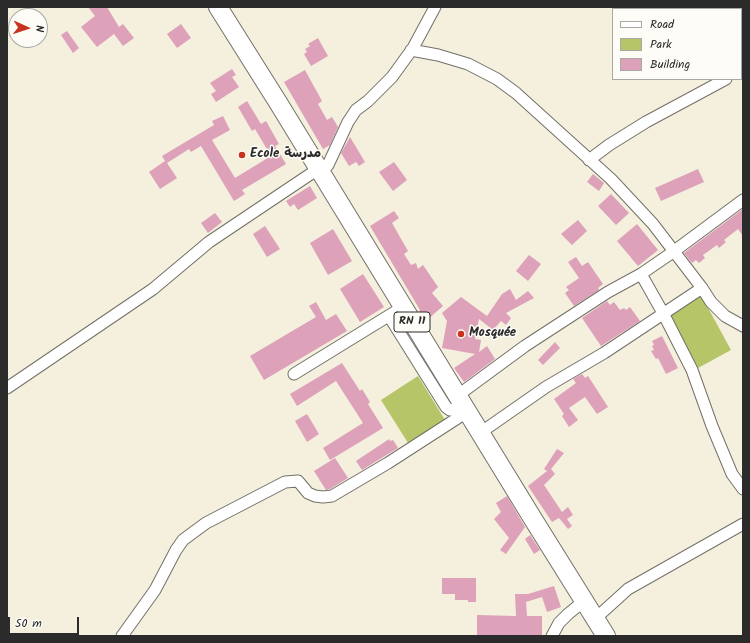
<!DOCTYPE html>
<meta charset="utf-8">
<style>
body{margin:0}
#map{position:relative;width:750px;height:643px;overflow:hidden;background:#f5efdd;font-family:Kalam,sans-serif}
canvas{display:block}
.frame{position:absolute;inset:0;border:8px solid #2b2b2b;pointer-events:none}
.legend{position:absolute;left:612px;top:8px;width:130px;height:72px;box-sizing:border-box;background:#fdfcf7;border:1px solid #a9a8a5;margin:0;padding:5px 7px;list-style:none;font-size:12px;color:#2b2b2b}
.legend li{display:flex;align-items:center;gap:8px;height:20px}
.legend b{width:20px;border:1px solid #a9a8a5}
.north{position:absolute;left:8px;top:8px;width:40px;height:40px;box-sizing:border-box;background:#fdfcf7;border:1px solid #a9a8a5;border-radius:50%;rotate:93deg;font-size:11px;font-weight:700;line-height:16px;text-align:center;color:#2b2b2b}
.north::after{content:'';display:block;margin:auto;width:14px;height:18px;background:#c8321e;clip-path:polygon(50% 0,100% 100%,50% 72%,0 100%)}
.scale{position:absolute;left:8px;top:617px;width:71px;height:18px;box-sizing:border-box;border:2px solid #2b2b2b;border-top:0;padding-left:5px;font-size:12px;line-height:14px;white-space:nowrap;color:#2b2b2b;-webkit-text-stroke:3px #fdfcf7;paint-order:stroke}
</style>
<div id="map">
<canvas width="750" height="643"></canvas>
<div class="frame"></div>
<ul class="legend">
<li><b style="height:5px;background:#fff"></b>Road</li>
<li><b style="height:11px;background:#b6c568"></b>Park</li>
<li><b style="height:11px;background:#dda1b9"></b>Building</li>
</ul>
<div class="north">N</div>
<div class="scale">50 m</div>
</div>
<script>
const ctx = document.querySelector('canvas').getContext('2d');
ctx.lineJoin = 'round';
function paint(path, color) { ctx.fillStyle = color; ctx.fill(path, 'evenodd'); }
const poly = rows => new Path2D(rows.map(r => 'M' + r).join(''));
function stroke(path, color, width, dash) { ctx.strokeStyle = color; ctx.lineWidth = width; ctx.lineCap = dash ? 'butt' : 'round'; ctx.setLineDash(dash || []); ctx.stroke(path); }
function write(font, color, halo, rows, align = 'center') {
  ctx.font = font + ' Kalam,"Playpen Sans Arabic",sans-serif'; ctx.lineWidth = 3; ctx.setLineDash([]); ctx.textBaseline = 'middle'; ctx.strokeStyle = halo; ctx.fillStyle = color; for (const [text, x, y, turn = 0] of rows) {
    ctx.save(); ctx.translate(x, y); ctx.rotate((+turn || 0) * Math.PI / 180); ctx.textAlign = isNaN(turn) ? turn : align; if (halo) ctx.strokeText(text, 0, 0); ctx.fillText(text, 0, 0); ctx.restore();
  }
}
const green = poly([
 [701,295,731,350,698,368,668,314],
 [418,376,445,420,408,443,381,400]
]);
const building = poly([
 [88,7,107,7,119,27,123,24,134,38,123,46,114,34,97,47,81,27,95,16],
 [181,24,191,38,177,48,167,34],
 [67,31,79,48,73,53,61,35],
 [318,38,328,56,311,66,304,54,307,52,305,49,310,46,308,44],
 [232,69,236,75,232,77,239,87,216,102,211,94,216,91,210,83],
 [305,70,322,101,318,104,327,120,332,117,338,127,330,145,323,149,284,82],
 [247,101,261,124,266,121,279,144,275,146,286,164,242,190,245,194,234,201,201,146,191,152,189,149,167,163,177,178,160,189,149,172,165,161,162,156,214,125,212,121,223,116,230,130,212,140,235,178,271,156,255,129,252,131,238,107],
 [350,137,365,162,359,166,356,162,349,166,341,153],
 [394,162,407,180,393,191,379,172],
 [698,169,704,182,661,201,655,188],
 [593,174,604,183,599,191,587,182],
 [310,186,317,198,298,210,294,204,290,207,286,201],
 [611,194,629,213,616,225,598,206],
 [743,209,743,236,738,229,724,240,726,242,719,248,717,245,703,255,705,258,699,263,696,260,692,263,691,262,684,253],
 [394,211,399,218,392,223,408,251,404,254,411,265,416,263,418,269,423,265,438,287,432,293,443,306,427,320,419,311,420,310,370,226],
 [215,213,222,222,208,233,201,223],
 [578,220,587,231,572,245,561,234],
 [637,224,658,250,638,266,617,241],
 [265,226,280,249,267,257,253,234],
 [333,229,352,261,328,275,310,243],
 [529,255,541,264,528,281,516,271],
 [576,257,582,266,588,262,603,284,598,288,599,290,574,306,565,293,569,290,566,287,579,278,568,262],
 [363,274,384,307,360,322,340,289],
 [510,289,516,300,528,291,534,298,506,313,511,318,506,325,501,321,493,330,479,319,475,339,481,340,479,352,487,346,495,359,464,382,454,368,475,354,442,348,447,321,442,313,461,297,487,316,502,294],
 [607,301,610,305,614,302,620,310,624,308,626,310,630,307,640,321,601,346,582,318],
 [316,302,326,320,336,314,347,331,264,380,250,356,316,317,309,306],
 [662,336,678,368,666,374,658,358,656,359,651,351,654,350,652,346,654,345,652,341],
 [555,342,560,348,543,365,538,360],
 [342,363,360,391,362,389,370,402,368,404,383,428,330,460,323,448,363,423,336,381,297,406,290,394],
 [582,374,585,378,588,376,608,407,597,414,585,397,569,408,578,420,569,427,562,416,564,414,554,399,576,383,573,379],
 [307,414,319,434,307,442,295,421],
 [389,439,390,441,393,440,398,448,362,470,356,461],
 [557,449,564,453,551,469,555,474,544,485,562,512,568,507,573,515,567,519,572,526,568,529,559,518,552,522,528,486,547,471,544,469],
 [335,458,348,478,330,489,326,490,314,471],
 [507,496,525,527,506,554,500,550,509,538,494,519,501,512,496,503],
 [530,535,540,550,534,554,525,539],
 [442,578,476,578,476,602,468,602,468,600,455,600,455,594,442,594],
 [554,586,561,607,547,612,542,597,526,602,527,616,542,616,542,636,477,636,477,615,516,616,515,594,528,594]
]);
const street = poly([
 [411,50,438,55,468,64,497,79,516,93,611,179,653,224,702,288],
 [741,71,743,70],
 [589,160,609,145,646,122,726,79],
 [320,173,328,165,348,122,356,110,368,101,392,77,413,48,435,7],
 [743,200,673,252,641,274,663,313,692,370,712,426,732,474,743,489],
 [389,316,446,407,450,410,455,409,463,405],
 [294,374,403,307],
 [7,388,153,289,209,242,318,169],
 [457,396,525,346,608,292,641,274],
 [480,433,546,387,604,353,702,288,711,302,725,316,743,326],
 [596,618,628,589,743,524],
 [122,636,155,590,176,550,183,540,206,523,285,482,298,481,308,493,315,496,323,497,332,496,388,463,467,412],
 [552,636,559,623,568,614,584,601]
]);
const primary = poly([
 [218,7,279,104,533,519,606,636]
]);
const markers = [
 [242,155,4,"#c8321e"],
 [461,334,4,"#c8321e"]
];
const shields = [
 [412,322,36]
];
const shieldNames = [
 ["RN 11",412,322]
];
const poiNames = [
 ["Ecole مدرسة",250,155],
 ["Mosquée",469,334]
];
paint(green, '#b6c568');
paint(building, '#dda1b9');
stroke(street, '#727069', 13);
stroke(primary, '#727069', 20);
stroke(street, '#fff', 11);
stroke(primary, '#fff', 18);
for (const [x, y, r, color] of markers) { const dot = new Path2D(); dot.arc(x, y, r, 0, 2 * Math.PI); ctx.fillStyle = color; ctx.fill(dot); stroke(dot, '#fdfcf7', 1.5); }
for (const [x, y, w] of shields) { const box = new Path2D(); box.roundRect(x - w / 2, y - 10, w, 20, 3); ctx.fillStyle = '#fdfcf7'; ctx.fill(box); stroke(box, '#2b2b2b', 1); }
write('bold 12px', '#2b2b2b', null, shieldNames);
write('bold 13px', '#2b2b2b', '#fdfcf7', poiNames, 'left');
</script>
